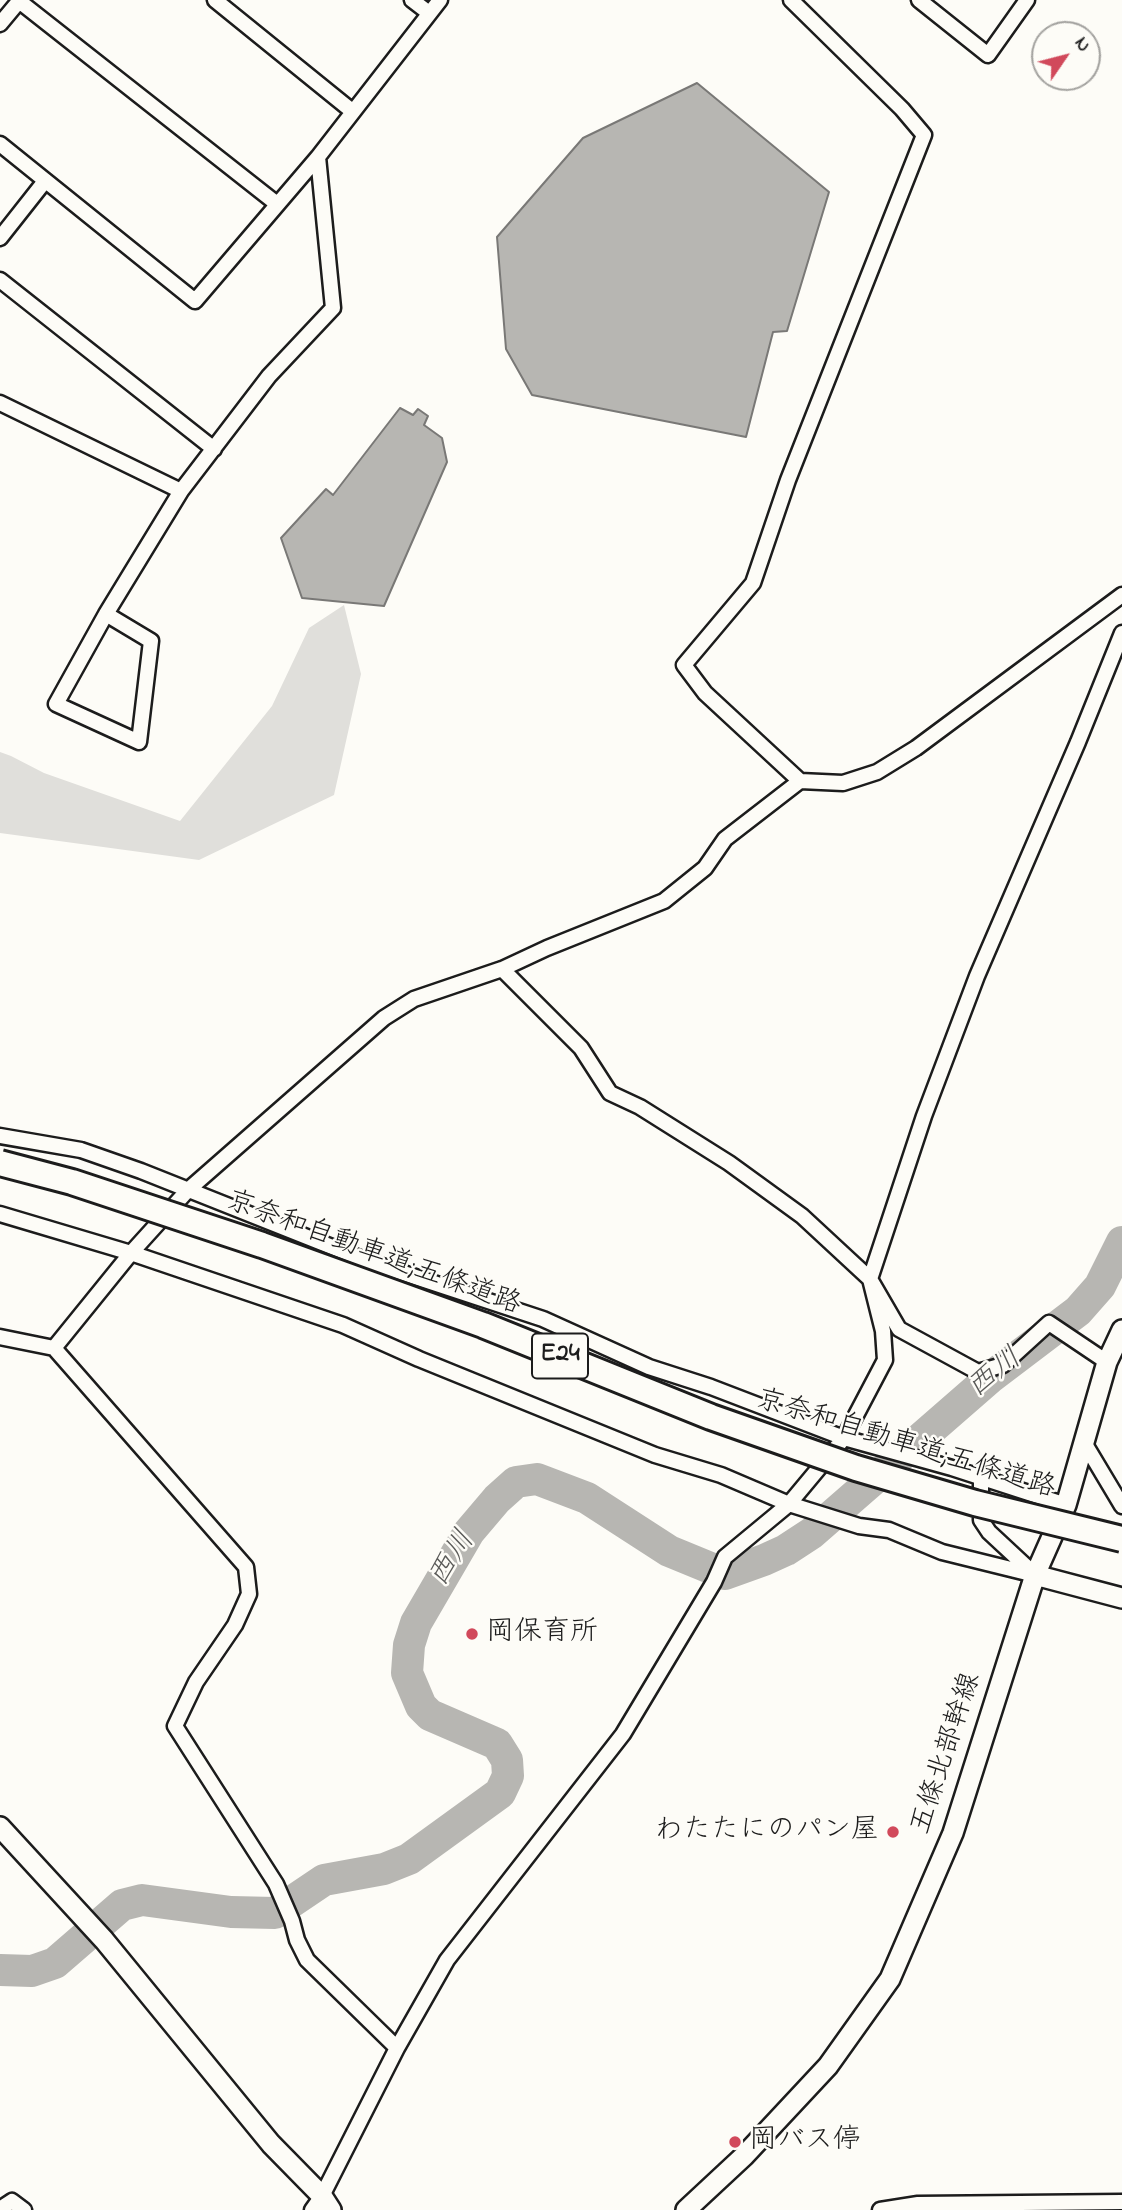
<!DOCTYPE html>
<meta charset="utf-8">
<style>
body{margin:0}
#map{position:relative;width:1122px;height:2210px;overflow:hidden;background:#fdfcf7;font-family:"Indie Flower",sans-serif}
canvas{display:block}
.north{position:absolute;left:1031px;top:21px;width:70px;height:70px;box-sizing:border-box;background:#fdfcf7;border:2px solid #a3a29f;border-radius:50%;rotate:55deg;font-size:19px;font-weight:700;line-height:28px;text-align:center;color:#1c1c1c}
.north::after{content:'';display:block;margin:auto;width:24px;height:32px;background:#d1495b;clip-path:polygon(50% 0,100% 100%,50% 72%,0 100%)}
</style>
<div id="map">
<canvas width="1122" height="2210"></canvas>
<div class="north">N</div>
</div>
<script>
const ctx = document.querySelector('canvas').getContext('2d');
ctx.lineJoin = 'round';
function paint(path, color) { ctx.fillStyle = color; ctx.fill(path, 'evenodd'); }
const poly = rows => new Path2D(rows.map(r => 'M' + r).join(''));
function stroke(path, color, width, dash) { ctx.strokeStyle = color; ctx.lineWidth = width; ctx.lineCap = dash ? 'butt' : 'round'; ctx.setLineDash(dash || []); ctx.stroke(path); }
function write(font, color, halo, rows, align = 'center') {
  ctx.font = font + ' "Indie Flower","Klee One",sans-serif'; ctx.lineWidth = 5; ctx.setLineDash([]); ctx.textBaseline = 'middle'; ctx.strokeStyle = halo; ctx.fillStyle = color; for (const [text, x, y, turn = 0] of rows) {
    ctx.save(); ctx.translate(x, y); ctx.rotate((+turn || 0) * Math.PI / 180); ctx.textAlign = isNaN(turn) ? turn : align; if (halo) ctx.strokeText(text, 0, 0); ctx.fillText(text, 0, 0); ctx.restore();
  }
}
const green = poly([
 [344,605,361,674,334,795,199,860,0,833,0,752,11,756,44,773,180,821,272,706,309,628]
]);
const water = poly([
 [697,83,829,192,787,331,773,332,746,437,532,395,506,349,497,237,583,138,697,83],
 [400,408,413,415,418,409,428,416,424,425,442,438,447,462,384,606,302,598,281,538,326,489,333,495,400,408]
]);
const river = poly([
 [0,1970,32,1971,55,1963,122,1905,142,1900,231,1912,275,1913,324,1880,384,1869,409,1859,500,1793,508,1776,507,1760,497,1744,430,1715,421,1706,407,1673,409,1645,416,1623,469,1532,497,1499,516,1482,537,1479,587,1498,669,1551,725,1574,764,1560,786,1550,812,1533,991,1377,1078,1311,1100,1286,1122,1242]
]);
const street = poly([
 [215,0,352,111],
 [412,0,429,13],
 [791,0,902,109,924,135,788,480,753,583,684,665,705,693,800,781,843,783,877,772,916,748,1122,595],
 [919,0,988,55,1027,0],
 [19,1,277,204],
 [0,24,20,0],
 [0,144,195,301,318,157,440,0],
 [0,238,45,181],
 [0,280,214,449],
 [0,403,181,491],
 [106,614,181,491,269,376,333,308,318,157],
 [106,614,151,641,139,742,56,704,106,614],
 [502,969,581,1048,610,1093,640,1107,729,1163,802,1216,870,1279,899,1329,978,1372,1003,1365,1049,1323,1107,1362],
 [0,1136,81,1150,141,1171,370,1262,543,1319,649,1367,711,1387,844,1438,952,1468,1066,1505],
 [0,1214,131,1253,343,1325,419,1359,655,1455,721,1475,789,1504,859,1526,889,1530,942,1552,1035,1575],
 [0,1337,54,1348,131,1253,188,1190,384,1018,414,999,502,969,547,948,664,901,705,868,725,839,800,781],
 [54,1348,246,1567,249,1594,235,1625,196,1682,175,1726,276,1884,292,1921,297,1940,307,1960,397,2048],
 [1085,1444,1122,1506],
 [981,1477,981,1520,989,1532,1032,1572],
 [0,2209,12,2201,24,2210],
 [312,2210,322,2196,397,2048,447,1960,623,1734,714,1582,725,1557,789,1504,844,1438,885,1360,883,1331,870,1279,924,1116,977,976,1078,742,1122,633],
 [880,2210,918,2204,1122,2202]
]);
const secondary = poly([
 [1035,1575,1122,1598],
 [0,1827,104,1940,271,2144,322,2196,331,2210],
 [686,2210,744,2156,828,2066,890,1979,953,1833,1035,1575,1066,1505,1107,1362,1122,1330]
]);
const highwayBridge = poly([
 [0,1163,72,1182,262,1245,483,1325,711,1417,856,1468,975,1503,1122,1539]
]);
const markers = [
 [472,1634,7,"#d1495b"],
 [893,1832,7,"#d1495b"],
 [735,2142,7,"#d1495b"]
];
const shields = [
 [560,1356,56]
];
const shieldNames = [
 ["E24",560,1356]
];
const streetNames = [
 ["京奈和自動車道;五條道路",373,1255,20],
 ["京奈和自動車道;五條道路",905,1446,17],
 ["五條北部幹線",948,1754,-72]
];
const poiNames = [
 ["岡保育所",486,1634],
 ["わたたにのパン屋",879,1832,"right"],
 ["岡バス停",749,2142]
];
const waterNames = [
 ["西川",996,1375,-39],
 ["西川",454,1560,-58]
];
paint(green, '#e0dfdb');
paint(water, '#b7b6b2');
stroke(water, '#797876', 2);
stroke(river, '#b7b6b2', 32);
stroke(street, '#1c1c1c', 19);
stroke(secondary, '#1c1c1c', 24);
stroke(street, '#fdfcf7', 14);
stroke(secondary, '#fdfcf7', 19);
stroke(highwayBridge, '#1c1c1c', 30, []);
stroke(highwayBridge, '#fdfcf7', 24);
for (const [x, y, r, color] of markers) { const dot = new Path2D(); dot.arc(x, y, r, 0, 2 * Math.PI); ctx.fillStyle = color; ctx.fill(dot); stroke(dot, '#fdfcf7', 2.5); }
for (const [x, y, w] of shields) { const box = new Path2D(); box.roundRect(x - w / 2, y - 22.5, w, 45, 5); ctx.fillStyle = '#fdfcf7'; ctx.fill(box); stroke(box, '#1c1c1c', 2); }
write('bold 26px', '#1c1c1c', null, shieldNames);
write('28px', '#1c1c1c', '#fdfcf7', streetNames);
write('28px', '#1c1c1c', '#fdfcf7', poiNames, 'left');
write('italic 30px', '#5a5a58', '#fdfcf7', waterNames);
</script>
